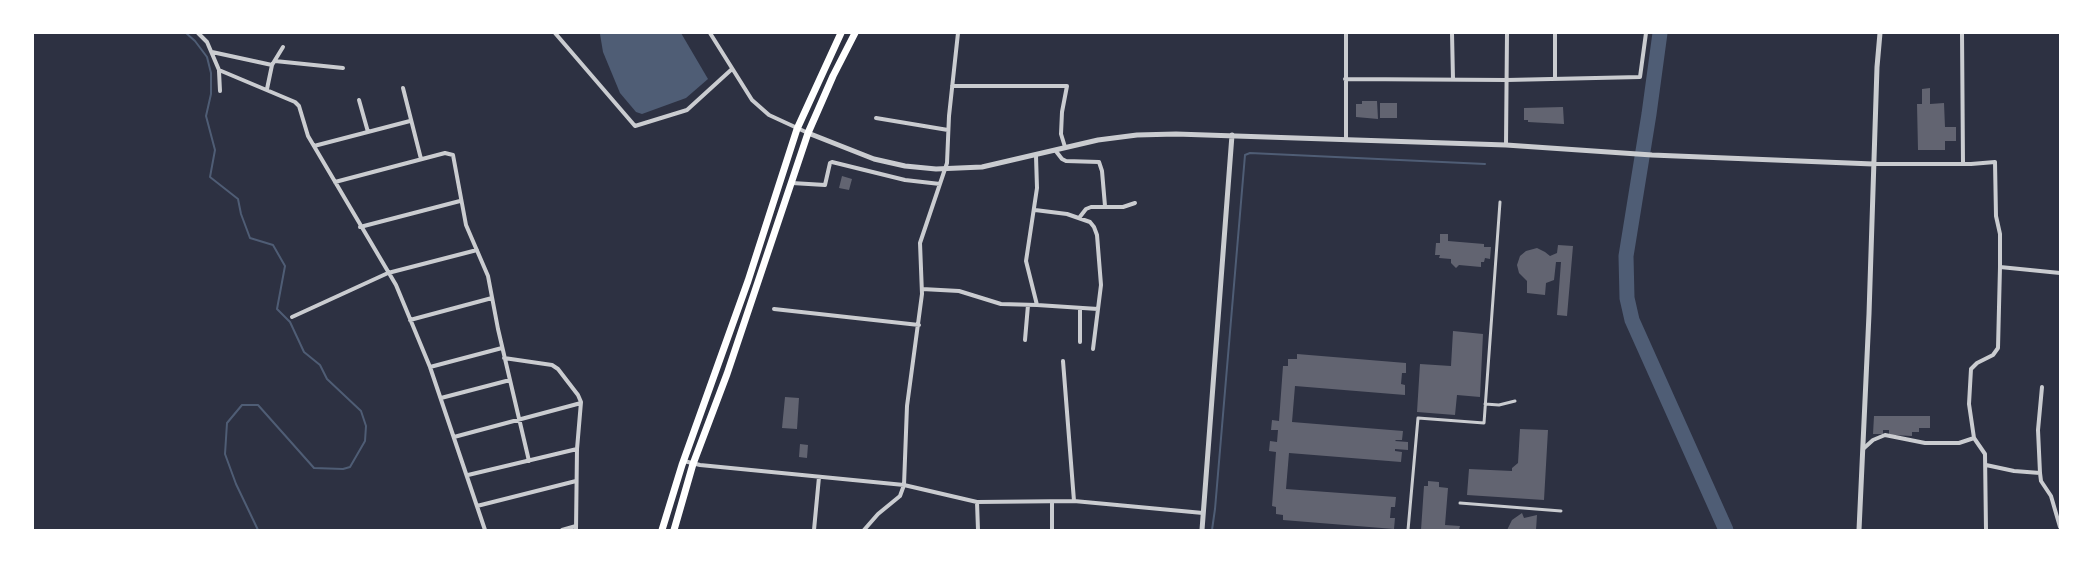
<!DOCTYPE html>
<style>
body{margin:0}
#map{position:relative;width:2093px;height:563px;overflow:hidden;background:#2d3142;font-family:"Varela Round",sans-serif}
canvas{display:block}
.frame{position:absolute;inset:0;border:34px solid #fff;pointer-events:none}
</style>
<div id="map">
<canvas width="2093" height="563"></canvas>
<div class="frame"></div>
</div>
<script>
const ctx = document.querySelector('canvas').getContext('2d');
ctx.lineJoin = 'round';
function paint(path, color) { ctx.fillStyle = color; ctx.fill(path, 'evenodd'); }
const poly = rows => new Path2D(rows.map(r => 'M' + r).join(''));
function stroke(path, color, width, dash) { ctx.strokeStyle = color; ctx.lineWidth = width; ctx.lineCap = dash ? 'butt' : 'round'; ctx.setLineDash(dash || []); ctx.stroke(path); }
const water = poly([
 [602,33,681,33,708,79,686,98,642,114,636,112,620,93,603,52,600,34]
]);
const stream = poly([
 [186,33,195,41,207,57,211,73,211,94,206,116,215,150,210,177,238,199,241,214,250,238,273,245,285,266,277,309,290,322,304,352,320,365,327,379,361,411,366,426,365,441,350,467,343,469,314,468,258,405,242,405,227,423,225,454,236,484,258,530],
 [1212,530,1215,509,1245,155,1250,153,1485,164]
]);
const river = poly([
 [1660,33,1649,114,1626,256,1627,298,1632,320,1726,530]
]);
const building = poly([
 [1930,88,1930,104,1944,103,1945,127,1956,127,1956,141,1945,141,1945,150,1918,150,1917,104,1922,104,1922,89],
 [1362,101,1377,101,1378,119,1356,117,1356,104,1362,104],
 [1380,103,1397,103,1397,118,1380,118],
 [1563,107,1564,124,1528,122,1528,120,1524,120,1524,108],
 [842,176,852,179,849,190,839,188],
 [1440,234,1448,234,1448,241,1484,244,1484,247,1491,247,1490,259,1485,258,1484,262,1481,262,1481,267,1459,265,1456,268,1451,263,1451,259,1439,258,1440,255,1435,255,1436,243,1440,243],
 [1558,245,1573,246,1567,316,1557,315,1561,262,1556,262,1554,280,1546,283,1545,295,1527,293,1527,281,1519,273,1517,265,1520,256,1526,251,1537,248,1545,252,1550,256,1557,253],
 [1453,331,1483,334,1480,397,1457,395,1455,415,1417,412,1420,364,1451,366],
 [1297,354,1406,363,1406,373,1402,373,1401,384,1405,385,1405,395,1295,386,1292,422,1403,431,1402,440,1396,440,1395,441,1408,442,1408,450,1395,449,1395,451,1402,452,1401,462,1289,453,1286,489,1396,497,1395,507,1391,507,1390,518,1395,518,1394,529,1283,520,1283,515,1276,514,1276,507,1272,506,1276,452,1269,451,1270,441,1277,442,1278,430,1271,430,1272,420,1279,421,1283,366,1288,366,1288,359,1297,359],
 [785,397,799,398,797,429,782,428],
 [1874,416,1930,416,1930,428,1919,428,1919,432,1912,432,1912,436,1892,435,1889,434,1889,430,1883,430,1883,434,1873,434],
 [1520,429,1548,430,1544,500,1467,495,1469,469,1512,471,1512,468,1518,463],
 [800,444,808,445,807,458,799,457],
 [1428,481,1439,482,1439,487,1448,488,1445,525,1460,526,1459,530,1421,530,1424,486,1428,486],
 [1522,513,1524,518,1537,515,1536,530,1507,530,1512,520]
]);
const pedestrian = poly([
 [1485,404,1499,405,1515,401],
 [1460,503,1561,511],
 [1408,530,1418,418,1484,423,1500,202]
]);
const minor = poly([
 [198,33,207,42,219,70,295,102,299,106,308,136,396,285,430,367,485,530],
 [555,33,635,126,687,110,732,69],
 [710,33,752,100,769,115,808,133],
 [1452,33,1453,79],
 [1962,33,1963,164],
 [212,52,272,65],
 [275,61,343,68],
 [219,71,220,91],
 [1555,78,1555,33],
 [1345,79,1507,80,1640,77,1646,33],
 [952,86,1067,86,1062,112,1061,134,1065,147],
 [403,88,421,159],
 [267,89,272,65,283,47],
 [359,100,368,132],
 [876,118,948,130],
 [1346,140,1346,33],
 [1506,145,1507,33],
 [314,146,410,121],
 [1055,150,1062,159,1066,161,1099,162,1102,171,1105,206],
 [1873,164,1971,164,1995,162,1996,216,2000,234,2000,267,2060,273],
 [335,182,445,153,453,155,466,225,488,276,498,329,529,461],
 [792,183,825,185,830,163,832,162,905,180,940,184],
 [1035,210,1067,214,1090,222,1094,227,1097,235,1101,285,1093,349],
 [1079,218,1086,209,1091,207,1123,207,1135,203],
 [360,227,460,201],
 [922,289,959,291,1001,304,1037,305,1026,261,1037,188,1036,156],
 [1037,305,1098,309],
 [774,309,919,325],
 [292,317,388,273,477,250],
 [410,320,492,298],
 [1025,340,1028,305],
 [1080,342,1080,308],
 [504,358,552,365,558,369,578,395,581,402,577,449,576,530],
 [1063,361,1074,501],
 [430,367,502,348],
 [2042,387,2038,430,2040,473,2041,481,2051,496,2060,527],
 [441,398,510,380],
 [454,437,581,403],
 [1974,438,1985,454,1986,530],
 [1863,449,1873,440,1885,435,1925,443,1959,443,1974,438,1969,404,1971,369,1977,363,1993,355,1998,348,2000,267],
 [684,461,700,465,904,485,977,502,1074,501,1203,513],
 [1986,465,2014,471,2040,473],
 [468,475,577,449],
 [977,502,978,530],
 [1052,502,1052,530],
 [477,506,576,481],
 [562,530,576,526],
 [814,530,819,477],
 [864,530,878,514,900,496,904,485,907,406,922,294,920,243,947,163,949,116,958,33]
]);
const tertiary = poly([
 [808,133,874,159,905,166,936,169,982,167,1098,140,1137,135,1176,134,1506,145,1652,155,1873,164],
 [1202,530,1232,135],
 [1859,530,1869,314,1877,67,1880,33]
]);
const trunk = poly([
 [662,530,682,465,748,281,797,129,841,33],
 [674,530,693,464,727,374,808,133,833,76,855,33]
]);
paint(water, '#4f5d75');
stroke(stream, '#4f5d75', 2);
stroke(river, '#4f5d75', 15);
paint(building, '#626471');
stroke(pedestrian, '#caccd0', 3);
stroke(minor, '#caccd0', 4);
stroke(tertiary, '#caccd0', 5);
stroke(trunk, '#fff', 7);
</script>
